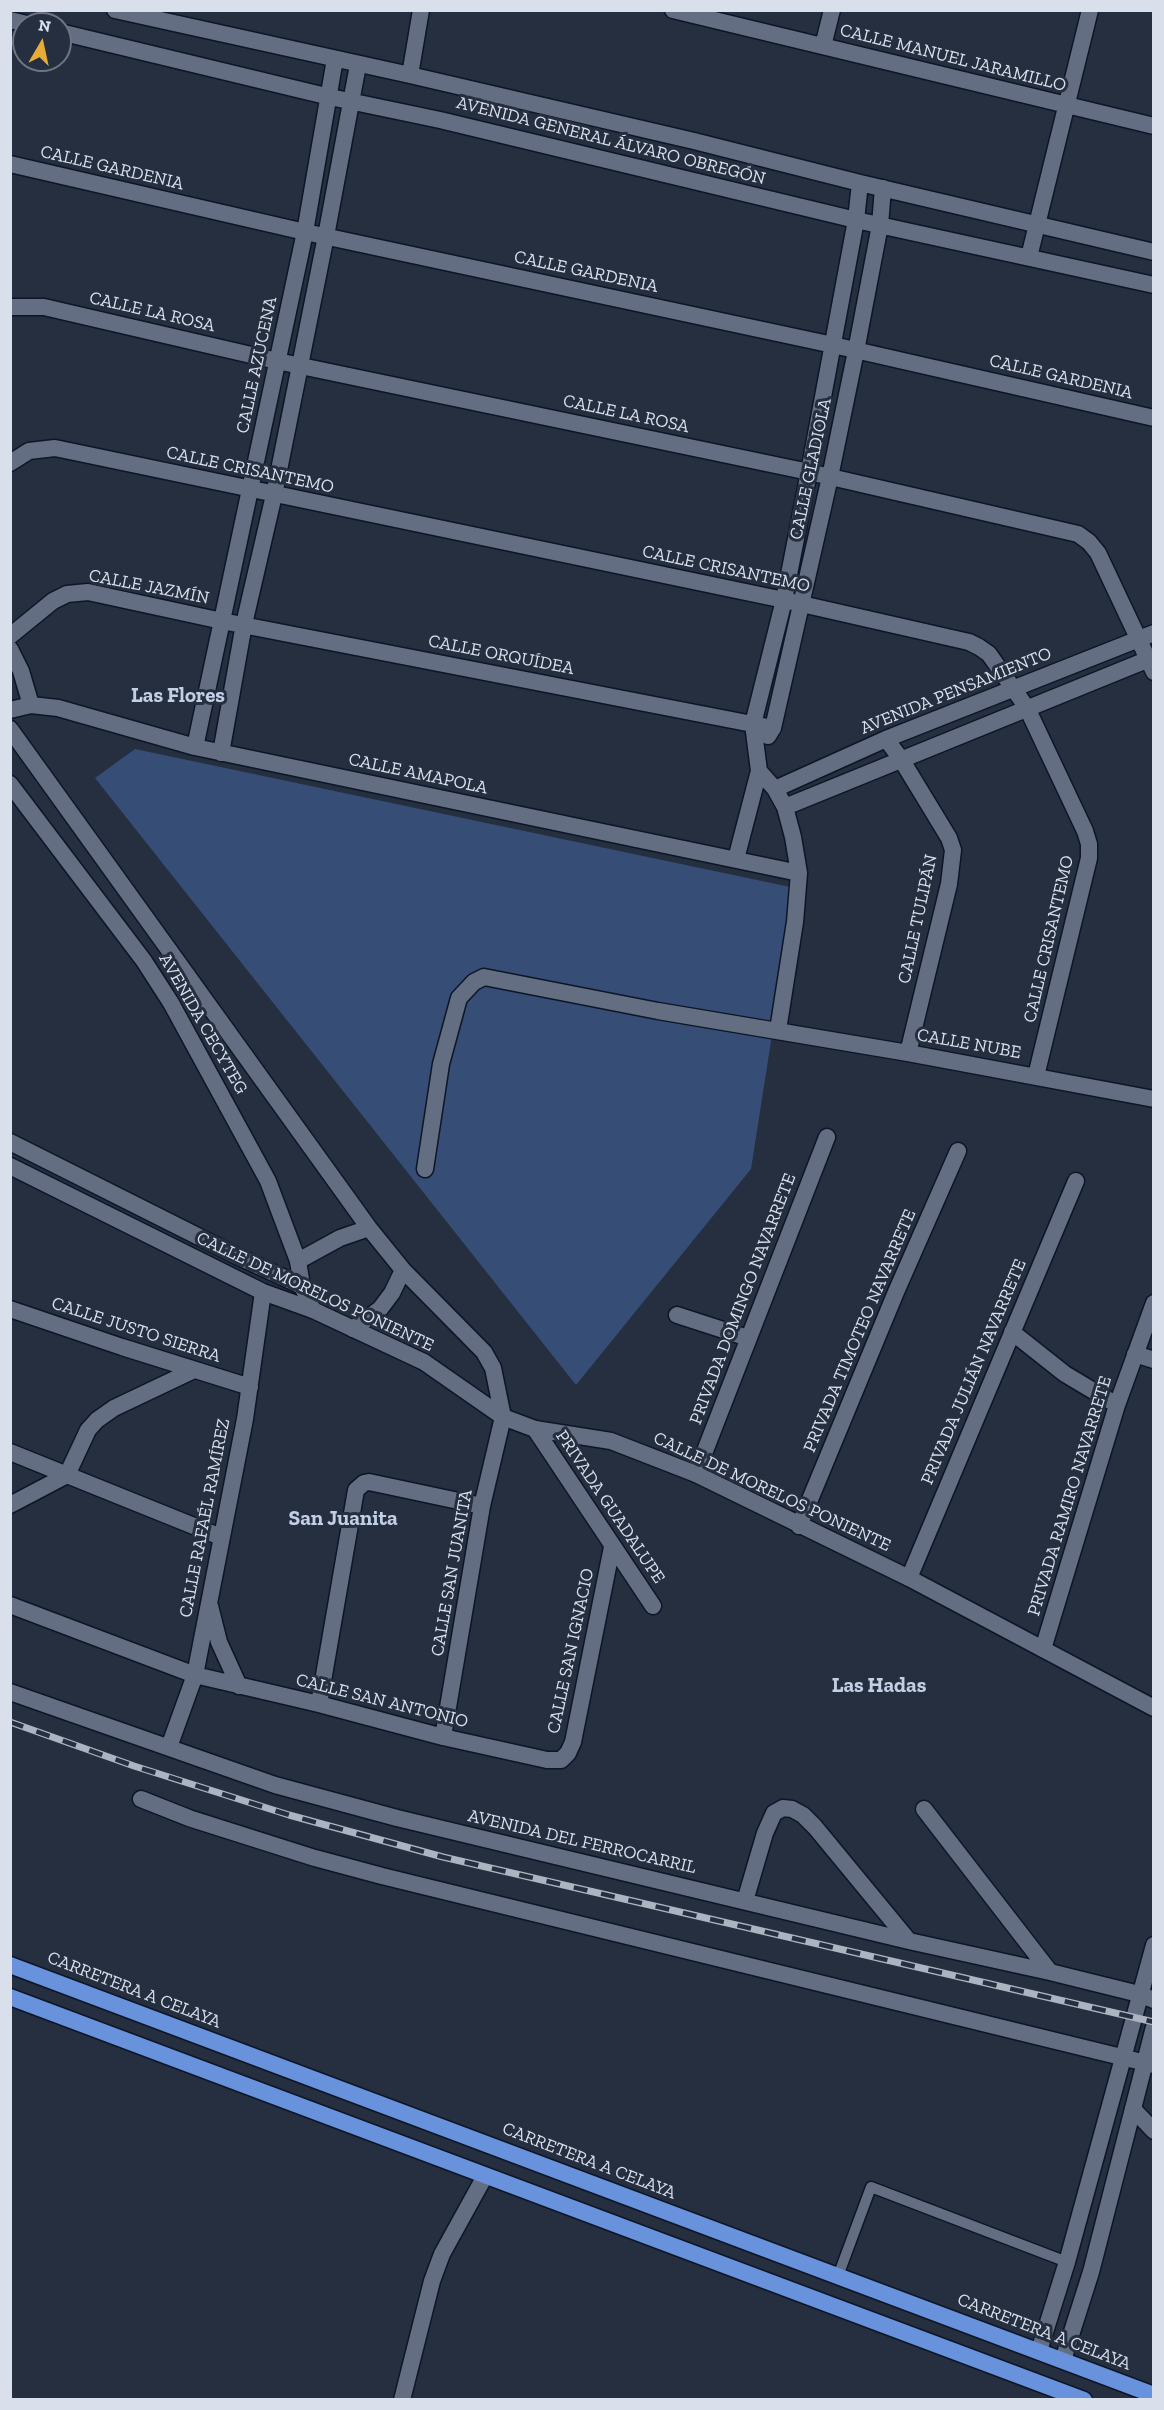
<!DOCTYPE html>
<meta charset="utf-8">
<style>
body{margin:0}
#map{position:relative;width:1164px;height:2410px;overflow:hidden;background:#252f40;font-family:"Zilla Slab",serif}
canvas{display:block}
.frame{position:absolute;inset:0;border:12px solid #d9dfeb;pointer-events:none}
.north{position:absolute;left:12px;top:12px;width:60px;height:60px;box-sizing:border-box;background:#252f40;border:2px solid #6d7584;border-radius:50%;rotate:9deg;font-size:16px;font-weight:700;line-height:24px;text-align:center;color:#d9dfeb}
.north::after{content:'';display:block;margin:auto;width:21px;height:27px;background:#e6ac36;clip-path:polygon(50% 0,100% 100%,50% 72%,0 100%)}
</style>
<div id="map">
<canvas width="1164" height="2410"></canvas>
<div class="frame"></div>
<div class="north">N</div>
</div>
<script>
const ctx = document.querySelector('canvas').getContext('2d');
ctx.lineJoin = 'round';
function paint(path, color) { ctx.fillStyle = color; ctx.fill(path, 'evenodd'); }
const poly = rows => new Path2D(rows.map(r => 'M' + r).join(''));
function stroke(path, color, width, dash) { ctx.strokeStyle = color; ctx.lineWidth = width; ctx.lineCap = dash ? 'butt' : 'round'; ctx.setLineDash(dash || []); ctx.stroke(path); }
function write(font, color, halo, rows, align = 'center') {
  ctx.font = font + ' "Zilla Slab",serif'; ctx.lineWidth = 6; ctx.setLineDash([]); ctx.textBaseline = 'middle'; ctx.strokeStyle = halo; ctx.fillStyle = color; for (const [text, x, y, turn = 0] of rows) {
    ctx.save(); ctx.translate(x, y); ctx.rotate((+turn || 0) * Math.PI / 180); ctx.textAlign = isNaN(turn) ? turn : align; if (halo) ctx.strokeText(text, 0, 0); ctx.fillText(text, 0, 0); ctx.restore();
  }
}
const green = poly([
 [135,749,795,888,751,1169,576,1385,95,778]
]);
const service = poly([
 [838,2276,871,2187,1067,2262]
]);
const minor = poly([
 [115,10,410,75,694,141,860,183,1154,252],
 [673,10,1154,126],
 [10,20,27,24],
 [60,32,330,97,440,120,856,220,1154,285],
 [823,46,832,10],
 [410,75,421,10],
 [10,164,305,232,833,345,1154,418],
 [1029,257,1090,10],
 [10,307,44,307,277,361,809,472,1078,534,1089,542,1098,553,1154,672],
 [10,463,29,451,55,448,784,600,969,642,979,647,989,654,1027,708,1085,831,1089,844,1089,858,1036,1076],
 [10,636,53,601,67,594,88,592,222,621,773,728],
 [10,649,21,671,31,705],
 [10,710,31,705,58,708,195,747,799,873],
 [10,729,369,1228,403,1270,484,1352,493,1368,503,1417,482,1506,443,1737],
 [768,736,773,728,830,477,856,351,880,225,883,188],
 [886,739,901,759,949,838,953,850,949,884,908,1053],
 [195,747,305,232,335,59],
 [221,753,244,624,274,495,326,236,358,65],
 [775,789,886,739,1154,633],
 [785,807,1154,657],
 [736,859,759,771],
 [778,1030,795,922,799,873,793,837,785,807,775,789,759,771,753,724,784,600,809,472,856,220,860,183],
 [10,1142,237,1256,302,1286],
 [10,1166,263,1292,313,1310],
 [425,1169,441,1064,459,998,474,982,484,977,658,1011,908,1053,1154,1099],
 [298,1261,340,1238,369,1228],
 [10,1309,122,1347,250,1387],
 [677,1315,748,1338],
 [353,1329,380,1309,392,1293,403,1270],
 [1012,1332,1065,1374,1117,1405],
 [1135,1354,1154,1360],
 [535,1429,653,1606],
 [10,1452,221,1537],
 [696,1474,827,1137],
 [10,1505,67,1475,88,1430,97,1420,114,1408,194,1370],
 [799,1526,896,1292,958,1151],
 [909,1578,1076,1181],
 [10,1605,195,1675,319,1704,443,1737,547,1760,561,1760,568,1753,573,1742,612,1547],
 [210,1606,219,1642,239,1686],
 [1043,1649,1117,1405,1154,1303],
 [10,1692,275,1785,397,1818,909,1941,1050,1972,1139,1994,1154,2000],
 [319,1704,356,1490,364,1483,369,1482,482,1506],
 [169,1747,195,1675,245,1419,263,1292],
 [141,1799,189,1818,315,1858,382,1876,1154,2065],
 [924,1809,1050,1972],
 [745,1901,765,1833,774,1813,783,1808,792,1809,803,1815,815,1827,909,1941],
 [1133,2109,1154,2131],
 [402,2400,432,2281,442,2254,485,2176]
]);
const tertiary = poly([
 [10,784,144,961,171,1003,268,1181,298,1261,302,1286,313,1310,424,1362,503,1417,535,1429,611,1441,696,1474,909,1578,1154,1708]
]);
const secondary = poly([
 [1039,2351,1067,2262,1154,1945],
 [1063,2360,1091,2272,1154,2027]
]);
const trunk = poly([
 [10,1965,1154,2395],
 [10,1997,1084,2400]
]);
const rail = poly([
 [10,1722,134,1766,289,1815,443,1857,1154,2022]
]);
const streetNames = [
 ["CALLE MANUEL JARAMILLO",953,58,14],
 ["AVENIDA GENERAL ÁLVARO OBREGÓN",611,141,14],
 ["CALLE GARDENIA",112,168,13],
 ["CALLE GARDENIA",586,272,12],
 ["CALLE LA ROSA",152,312,13],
 ["CALLE AZUCENA",257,365,-78],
 ["CALLE GARDENIA",1061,377,13],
 ["CALLE LA ROSA",626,414,12],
 ["CALLE GLADIOLA",811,469,-78],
 ["CALLE CRISANTEMO",250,470,12],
 ["CALLE CRISANTEMO",726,569,12],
 ["CALLE JAZMÍN",149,587,11],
 ["CALLE ORQUÍDEA",501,655,11],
 ["AVENIDA PENSAMIENTO",956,691,-22],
 ["CALLE AMAPOLA",418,774,12],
 ["CALLE TULIPÁN",918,919,-78],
 ["CALLE CRISANTEMO",1049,939,-77],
 ["AVENIDA CECYTEG",203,1024,60],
 ["CALLE NUBE",969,1044,10],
 ["CALLE DE MORELOS PONIENTE",315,1292,25],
 ["PRIVADA DOMINGO NAVARRETE",743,1299,-69],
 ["CALLE JUSTO SIERRA",136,1330,18],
 ["PRIVADA TIMOTEO NAVARRETE",860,1331,-67],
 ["PRIVADA JULIÁN NAVARRETE",974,1372,-67],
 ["CALLE DE MORELOS PONIENTE",772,1492,25],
 ["PRIVADA RAMIRO NAVARRETE",1070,1496,-73],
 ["PRIVADA GUADALUPE",610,1507,56],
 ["CALLE RAFAÉL RAMÍREZ",205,1518,-79],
 ["CALLE SAN JUANITA",452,1573,-80],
 ["CALLE SAN IGNACIO",571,1651,-78],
 ["CALLE SAN ANTONIO",382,1701,14],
 ["AVENIDA DEL FERROCARRIL",582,1842,13],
 ["CARRETERA A CELAYA",134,1990,21],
 ["CARRETERA A CELAYA",589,2161,21],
 ["CARRETERA A CELAYA",1044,2332,21]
];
const quarterNames = [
 ["Las Flores",178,696],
 ["San Juanita",343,1519],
 ["Las Hadas",879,1686]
];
paint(green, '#364d75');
stroke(service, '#0d1626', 13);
stroke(minor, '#0d1626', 19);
stroke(tertiary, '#0d1626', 19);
stroke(secondary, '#0d1626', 19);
stroke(trunk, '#0d1626', 19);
stroke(service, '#636e82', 10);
stroke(minor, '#636e82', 16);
stroke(tertiary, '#636e82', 16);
stroke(secondary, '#636e82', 16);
stroke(trunk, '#6892db', 16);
stroke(rail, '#adb4c1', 7);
stroke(rail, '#252f40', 4.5, [14]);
write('18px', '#d9dfeb', '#252f40', streetNames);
write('bold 21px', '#c2cfe5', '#252f40', quarterNames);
</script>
